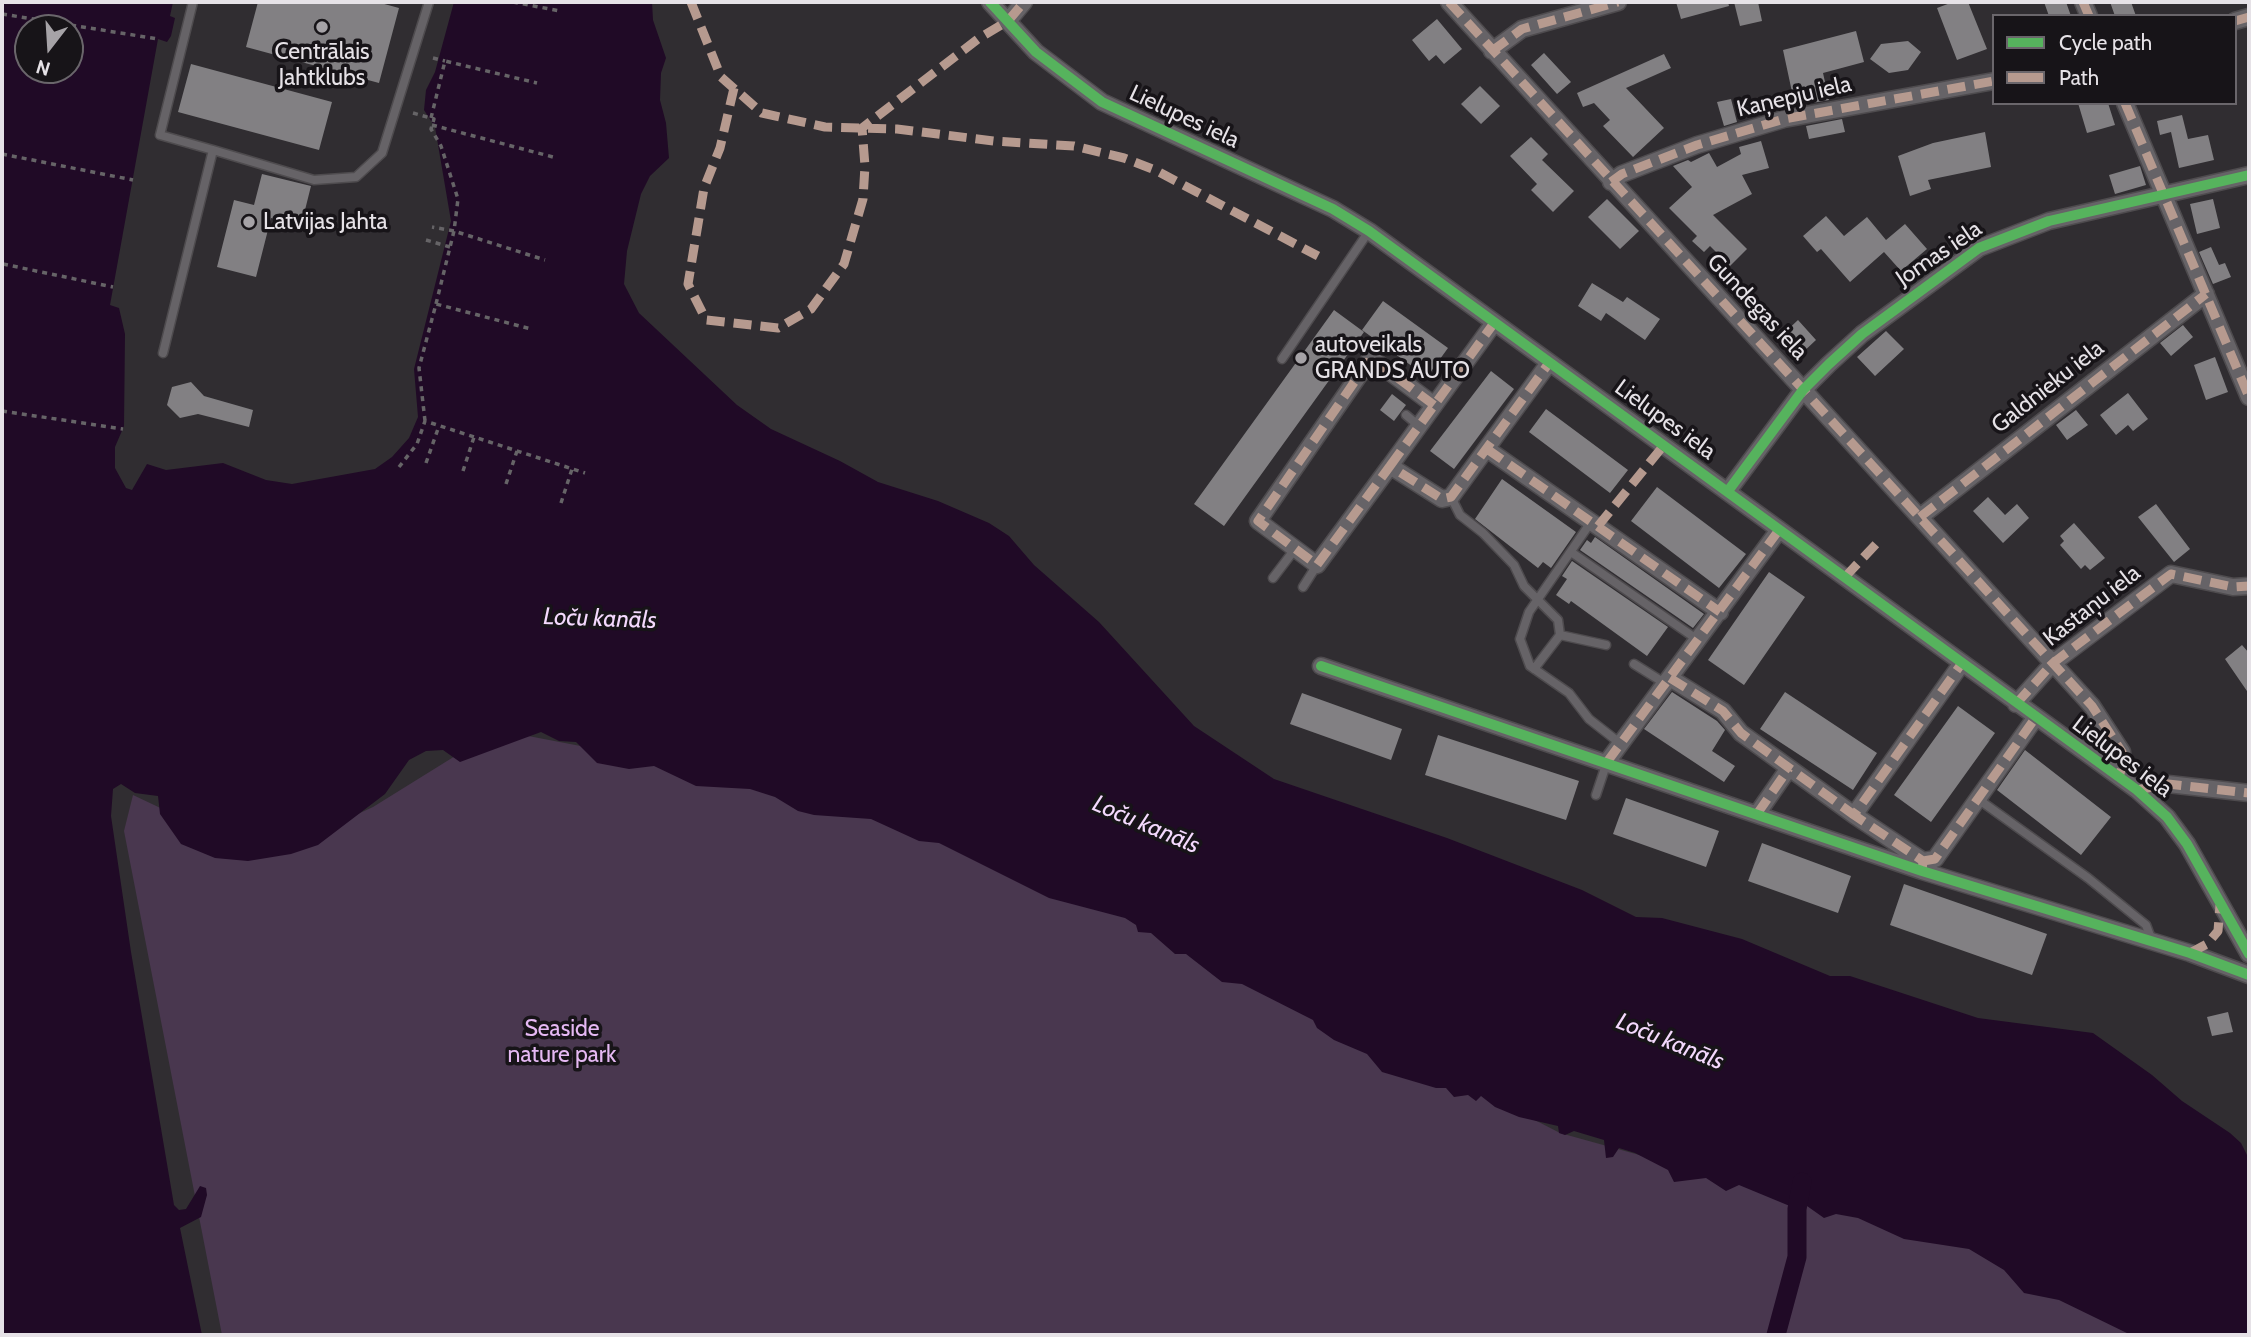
<!DOCTYPE html>
<meta charset="utf-8">
<style>
body{margin:0}
#map{position:relative;width:2251px;height:1337px;overflow:hidden;background:#302d31;font-family:Cabin,sans-serif}
canvas{display:block}
.frame{position:absolute;inset:0;border:4px solid #e6e2e7;pointer-events:none}
.legend{position:absolute;left:1992px;top:14px;width:245px;height:91px;box-sizing:border-box;background:#171418;border:2px solid #6a666b;margin:0;padding:9px 12px;list-style:none;font-size:21px;color:#e6e2e7}
.legend li{display:flex;align-items:center;gap:14px;height:35px}
.legend b{width:35px;border:2px solid #6a666b}
.north{position:absolute;left:14px;top:14px;width:70px;height:70px;box-sizing:border-box;background:#171418;border:2px solid #6a666b;border-radius:50%;rotate:197deg;font-size:19px;font-weight:700;line-height:28px;text-align:center;color:#e6e2e7}
.north::after{content:'';display:block;margin:auto;width:24px;height:32px;background:#a6a3a7;clip-path:polygon(50% 0,100% 100%,50% 72%,0 100%)}
</style>
<div id="map">
<canvas width="2251" height="1337"></canvas>
<div class="frame"></div>
<ul class="legend">
<li><b style="height:9px;background:#56b35d"></b>Cycle path</li>
<li><b style="height:9px;background:#b69a8f"></b>Path</li>
</ul>
<div class="north">N</div>
</div>
<script>
const ctx = document.querySelector('canvas').getContext('2d');
ctx.lineJoin = 'round';
function paint(path, color) { ctx.fillStyle = color; ctx.fill(path, 'evenodd'); }
const poly = rows => new Path2D(rows.map(r => 'M' + r).join(''));
function stroke(path, color, width, dash) { ctx.strokeStyle = color; ctx.lineWidth = width; ctx.lineCap = dash ? 'butt' : 'round'; ctx.setLineDash(dash || []); ctx.stroke(path); }
function write(font, color, halo, rows, align = 'center') {
  ctx.font = font + ' Cabin,sans-serif'; ctx.lineWidth = 7; ctx.setLineDash([]); ctx.textBaseline = 'middle'; ctx.strokeStyle = halo; ctx.fillStyle = color; for (const [text, x, y, turn = 0] of rows) {
    ctx.save(); ctx.translate(x, y); ctx.rotate((+turn || 0) * Math.PI / 180); ctx.textAlign = isNaN(turn) ? turn : align; if (halo) ctx.strokeText(text, 0, 0); ctx.fillText(text, 0, 0); ctx.restore();
  }
}
const green = poly([
 [497,730,878,803,1053,872,1560,1133,2011,1258,2158,1335,222,1335,124,831,133,795,264,857,373,807]
]);
const water = poly([
 [2,2,173,2,170,16,175,18,171,36,167,42,158,39,110,305,119,308,125,334,124,426,115,447,115,468,126,488,132,490,147,464,166,470,223,463,266,480,292,484,375,469,392,457,409,438,418,417,414,369,451,221,435,127,424,110,426,90,435,72,454,2,652,2,653,20,666,58,661,73,660,100,666,123,669,158,650,176,641,194,627,251,624,284,639,313,737,405,771,429,840,461,878,482,938,501,989,523,1009,536,1034,565,1099,622,1194,726,1274,779,1447,838,1582,890,1636,917,1662,918,1742,939,1830,976,1850,976,1978,1018,2093,1033,2152,1075,2182,1101,2230,1133,2241,1143,2249,1159,2249,1335,2131,1335,2059,1300,2024,1293,2004,1270,1969,1249,1904,1239,1858,1218,1836,1214,1824,1218,1807,1206,1797,1209,1739,1185,1726,1191,1706,1178,1674,1182,1668,1170,1635,1153,1619,1148,1613,1157,1606,1158,1604,1140,1574,1131,1565,1135,1559,1133,1558,1126,1519,1117,1495,1107,1481,1096,1476,1101,1468,1095,1454,1097,1446,1088,1436,1088,1382,1072,1367,1054,1334,1040,1317,1028,1313,1020,1242,984,1222,982,1186,954,1175,954,1151,933,1138,932,1136,925,1125,918,1049,898,939,843,919,841,871,819,814,815,798,811,775,797,750,789,696,786,654,766,629,769,597,763,576,742,559,741,541,732,460,762,443,750,426,751,409,760,385,794,318,845,291,854,248,861,215,858,181,844,160,814,158,796,135,793,121,784,113,789,111,816,131,952,174,1205,179,1210,186,1209,200,1186,206,1188,207,1195,201,1217,180,1228,202,1335,2,1335],
 [28,28,70,28,70,70,28,70]
]);
const canal = poly([
 [1776,1335,1797,1257,1797,1209,1802,1182]
]);
const building = poly([
 [258,2,377,2,399,8,379,83,246,47],
 [1676,2,1728,2,1729,6,1681,19],
 [1734,2,1758,2,1762,21,1740,26],
 [1953,2,1968,2,1987,49,1957,60,1937,8],
 [2044,2,2066,2,2071,16,2049,16],
 [2110,2,2131,2,2136,16,2115,16],
 [1437,19,1462,49,1444,64,1436,55,1429,61,1412,40],
 [1856,31,1864,62,1823,73,1829,100,1795,106,1783,50],
 [1908,41,1921,52,1908,70,1889,73,1870,59,1881,44],
 [1544,53,1571,82,1557,94,1531,65],
 [1664,54,1671,68,1626,88,1664,128,1633,157,1603,126,1610,120,1594,103,1583,107,1577,93],
 [191,64,332,102,319,150,178,112],
 [1480,86,1500,106,1481,124,1461,104],
 [1731,99,1737,122,1724,126,1717,102],
 [2078,103,2108,103,2115,125,2087,133],
 [2182,115,2188,139,2208,135,2214,160,2179,168,2171,132,2160,135,2157,121],
 [1842,119,1845,132,1809,139,1806,126],
 [1985,132,1991,167,1928,180,1931,189,1910,196,1898,156,1933,143],
 [1531,137,1548,154,1542,160,1574,191,1553,212,1531,190,1537,184,1510,156],
 [1761,141,1769,168,1742,175,1752,194,1713,215,1747,249,1730,266,1710,246,1704,252,1692,241,1697,236,1669,208,1692,187,1673,166,1688,160,1691,162,1709,153,1717,167,1741,154,1739,147],
 [2140,166,2146,185,2115,194,2109,175],
 [262,174,311,186,301,226,271,218,256,277,217,267,234,200,254,205],
 [1607,199,1639,231,1620,249,1588,217],
 [2213,199,2220,228,2197,234,2190,204],
 [1826,216,1844,236,1867,217,1886,240,1905,224,1927,249,1901,271,1884,252,1850,282,1821,249,1817,252,1803,236],
 [2211,247,2219,265,2225,263,2231,277,2213,284,2199,252],
 [1592,283,1623,302,1627,297,1660,319,1645,340,1606,313,1601,321,1578,306],
 [1383,301,1448,348,1427,377,1362,330],
 [1334,310,1364,332,1224,526,1194,504],
 [1798,320,1816,340,1800,355,1782,335],
 [2183,325,2193,337,2171,356,2160,343],
 [1886,331,1904,349,1875,376,1857,357],
 [2215,357,2228,392,2206,400,2194,365],
 [1491,371,1514,389,1454,469,1430,451],
 [191,382,204,396,253,410,249,427,198,414,180,418,167,405,172,387],
 [2128,393,2148,419,2133,431,2128,425,2116,435,2100,415],
 [1392,394,1406,405,1394,421,1380,410],
 [1546,409,1628,470,1610,493,1529,432],
 [2076,410,2088,425,2067,440,2056,425],
 [1502,479,1576,532,1551,568,1543,562,1538,568,1475,519],
 [1657,487,1746,554,1719,588,1631,521],
 [1988,497,2005,515,2017,504,2029,518,2003,543,1973,511],
 [2156,504,2190,549,2174,562,2138,517],
 [2074,523,2105,558,2090,570,2085,565,2081,569,2060,545,2064,541,2060,536],
 [1595,537,1704,614,1693,628,1580,550,1587,540,1591,543],
 [1572,561,1668,627,1647,656,1571,601,1569,604,1556,595,1567,579,1562,576],
 [1769,572,1805,597,1744,685,1708,660],
 [2242,645,2249,653,2249,694,2225,659],
 [1672,692,1717,721,1725,730,1712,751,1735,766,1724,782,1644,729],
 [1785,692,1877,753,1853,790,1760,729],
 [1302,693,1402,729,1391,760,1290,724],
 [1958,706,1995,733,1931,822,1894,795],
 [1438,735,1579,781,1566,820,1425,775],
 [2025,750,2111,817,2081,855,1997,790],
 [1626,798,1719,831,1706,867,1613,834],
 [1762,843,1851,876,1838,913,1748,881],
 [1904,884,2047,934,2032,975,1890,925],
 [2228,1012,2233,1032,2212,1036,2207,1017]
]);
const path = poly([
 [513,2,560,11],
 [2,14,158,39],
 [433,58,445,61],
 [413,113,434,119,431,129,441,146,458,199,454,231,432,227],
 [431,118,445,61,537,83],
 [432,125,553,157],
 [2,154,133,180],
 [426,240,450,247],
 [3,264,113,287],
 [436,304,454,231,545,260],
 [2,411,123,429],
 [425,421,419,368,436,304,531,329],
 [426,463,439,426],
 [399,467,417,444,425,421,585,473],
 [463,471,474,437],
 [506,484,517,451],
 [561,503,572,469]
]);
const service = poly([
 [193,2,160,135,213,150],
 [163,353,213,150,314,180,356,177,382,153,429,2],
 [1282,359,1369,231],
 [1406,415,1419,426],
 [1451,497,1460,515,1483,533,1514,565,1524,586,1558,620,1560,635,1534,669],
 [1591,522,1529,612,1520,639,1530,666,1569,693,1589,719,1621,744],
 [1571,552,1698,640],
 [1273,578,1295,549],
 [1303,587,1317,565],
 [1560,635,1606,645],
 [1634,664,1666,684],
 [1596,795,1607,762],
 [1978,799,2088,878,2146,925,2152,941]
]);
const minor = poly([
 [990,2,1036,52,1102,102,1333,209,1369,231,2137,790,2167,817,2187,844,2249,954],
 [1449,2,2092,706,2122,752,2123,763,2119,777],
 [2083,2,2089,16],
 [1008,21,1024,2],
 [2235,21,2249,17],
 [1492,51,1522,29,1618,2],
 [2125,103,2249,397],
 [1611,182,1622,174,1697,145,1784,119,1994,81],
 [1434,405,1371,358,1258,521,1317,565,1390,466,1442,499,1451,497,1549,363],
 [1487,449,1720,612],
 [1390,466,1494,323],
 [1728,491,1803,390,1829,364,1862,334,1979,248,2049,221,2249,175],
 [1920,517,2206,294],
 [1321,666,1922,871,2190,953,2249,975],
 [1670,678,1723,711,1741,733,1854,815],
 [2016,704,2053,663,2171,574,2233,587,2249,586],
 [1607,762,1779,530],
 [2137,790,2168,784,2249,793],
 [1757,814,1789,768],
 [1923,861,1935,859,2036,717],
 [1922,871,1923,861,1854,815,1962,663]
]);
const quiet = poly([
 [691,2,721,77,762,113,825,127,897,129,994,141,1074,146,1124,158,1155,170,1318,256],
 [1449,2,2092,706,2122,752,2123,763,2119,777],
 [2083,2,2089,16],
 [2235,21,2249,17],
 [1492,51,1522,29,1618,2],
 [734,88,720,148,704,188,688,284,706,320,778,328,811,309,844,264,863,199,865,166,862,128,978,39,1008,21,1024,2],
 [2125,103,2249,397],
 [1611,182,1622,174,1697,145,1784,119,1994,81],
 [1434,405,1371,358,1258,521,1317,565,1390,466,1442,499,1451,497,1549,363],
 [1487,449,1720,612],
 [1390,466,1494,323],
 [1920,517,2206,294],
 [1598,526,1664,445],
 [1845,577,1877,543],
 [1670,678,1723,711,1741,733,1854,815],
 [2016,704,2053,663,2171,574,2233,587,2249,586],
 [1607,762,1779,530],
 [2137,790,2168,784,2249,793],
 [1757,814,1789,768],
 [1923,861,1935,859,2036,717],
 [1922,871,1923,861,1854,815,1962,663],
 [2190,953,2207,944,2218,931,2220,905]
]);
const cycleway = poly([
 [990,2,1036,52,1102,102,1333,209,1369,231,2137,790,2167,817,2187,844,2249,954],
 [1728,491,1803,390,1829,364,1862,334,1979,248,2049,221,2249,175],
 [1321,666,1922,871,2190,953,2249,975]
]);
const markers = [
 [322,27,7,"#a6a3a7"],
 [249,222,7,"#a6a3a7"],
 [1301,358,7,"#a6a3a7"]
];
const poiNames = [
 ["Centrālais",322,52,"center"],
 ["Jahtklubs",322,78,"center"],
 ["Latvijas Jahta",263,222],
 ["autoveikals",1315,345],
 ["GRANDS AUTO",1315,371]
];
const streetNames = [
 ["Kaņepju iela",1794,97,-13],
 ["Lielupes iela",1184,117,25],
 ["Jomas iela",1939,254,-34],
 ["Gundegas iela",1757,307,47],
 ["Galdnieku iela",2048,387,-38],
 ["Lielupes iela",1665,420,36],
 ["Kastaņu iela",2092,606,-38],
 ["Lielupes iela",2122,757,37]
];
const parkNames = [
 ["Seaside",562,1029],
 ["nature park",562,1055]
];
const waterNames = [
 ["Loču kanāls",600,619,2],
 ["Loču kanāls",1146,825,23],
 ["Loču kanāls",1670,1042,22]
];
paint(green, '#49374f');
paint(water, '#200a26');
stroke(canal, '#200a26', 19);
paint(building, '#828083');
stroke(service, '#4e4b4e', 11);
stroke(minor, '#4e4b4e', 19);
stroke(path, '#666467', 3.5, [5, 5]);
stroke(service, '#666367', 8);
stroke(minor, '#666367', 16);
stroke(quiet, '#b69a8f', 9, [18, 9]);
stroke(cycleway, '#56b35d', 10);
for (const [x, y, r, color] of markers) { const dot = new Path2D(); dot.arc(x, y, r, 0, 2 * Math.PI); ctx.fillStyle = color; ctx.fill(dot); stroke(dot, '#171418', 2.5); }
write('23px', '#e6e2e7', '#171418', poiNames, 'left');
write('23px', '#e6e2e7', '#171418', streetNames);
write('23px', '#e5b8f3', '#171418', parkNames);
write('italic 24px', '#f4d9fd', '#171418', waterNames);
</script>
